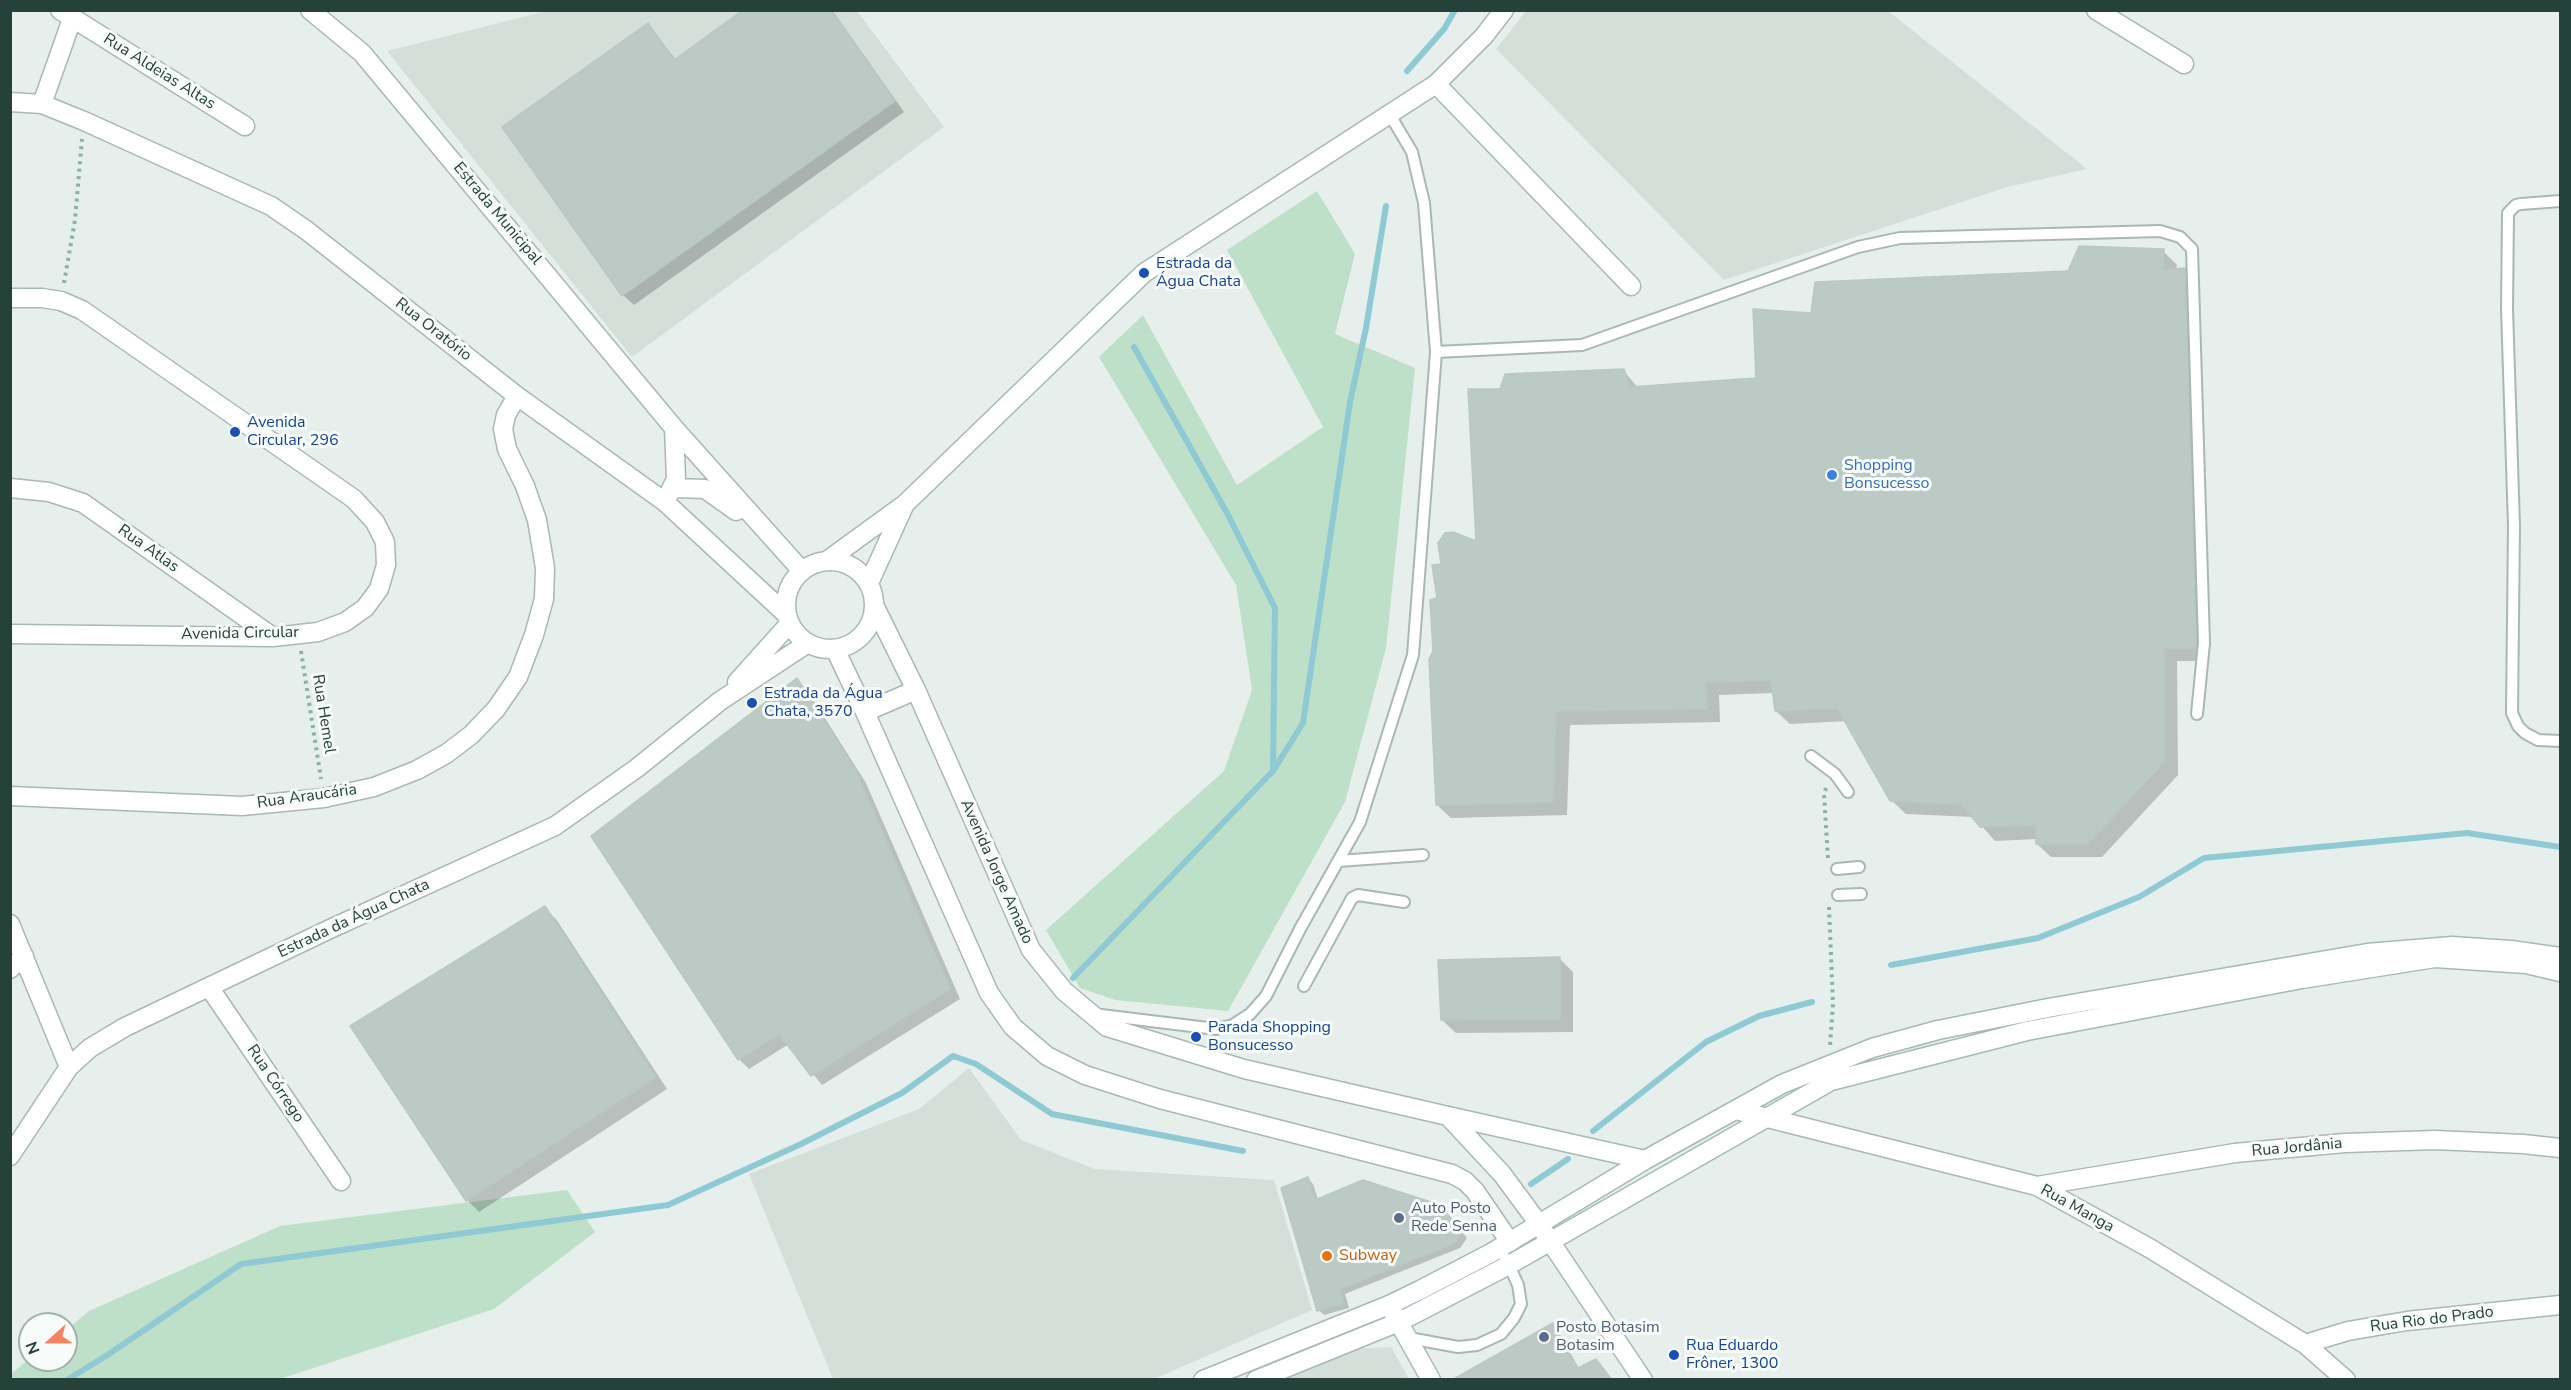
<!DOCTYPE html>
<meta charset="utf-8">
<style>
body{margin:0}
#map{position:relative;width:2571px;height:1390px;overflow:hidden;background:#e6efeb;font-family:"Nunito Sans",sans-serif}
canvas{display:block}
.frame{position:absolute;inset:0;border:12px solid #24423a;pointer-events:none}
.north{position:absolute;left:18px;top:1312px;width:60px;height:60px;box-sizing:border-box;background:#f7fbf9;border:2px solid #a3b1ad;border-radius:50%;rotate:249deg;font-size:16px;font-weight:700;line-height:24px;text-align:center;color:#24423a}
.north::after{content:'';display:block;margin:auto;width:21px;height:27px;background:#f4845f;clip-path:polygon(50% 0,100% 100%,50% 72%,0 100%)}
</style>
<div id="map">
<canvas width="2571" height="1390"></canvas>
<div class="frame"></div>
<div class="north">N</div>
</div>
<script>
const ctx = document.querySelector('canvas').getContext('2d');
ctx.lineJoin = 'round';
function paint(path, color) { ctx.fillStyle = color; ctx.fill(path, 'evenodd'); }
const poly = rows => new Path2D(rows.map(r => 'M' + r).join(''));
function stroke(path, color, width, dash) { ctx.strokeStyle = color; ctx.lineWidth = width; ctx.lineCap = dash ? 'butt' : 'round'; ctx.setLineDash(dash || []); ctx.stroke(path); }
function write(font, color, halo, rows, align = 'center') {
  ctx.font = font + ' "Nunito Sans",sans-serif'; ctx.lineWidth = 6; ctx.setLineDash([]); ctx.textBaseline = 'middle'; ctx.strokeStyle = halo; ctx.fillStyle = color; for (const [text, x, y, turn = 0] of rows) {
    ctx.save(); ctx.translate(x, y); ctx.rotate((+turn || 0) * Math.PI / 180); ctx.textAlign = isNaN(turn) ? turn : align; if (halo) ctx.strokeText(text, 0, 0); ctx.fillText(text, 0, 0); ctx.restore();
  }
}
const built = poly([
 [546,11,857,11,944,127,632,357,387,51],
 [1526,11,1888,11,2087,169,2007,187,1724,280,1496,49],
 [969,1068,1021,1140,1095,1169,1274,1180,1312,1310,1154,1379,833,1379,749,1174,919,1109],
 [1391,1347,1409,1379,1276,1380,1351,1349]
]);
const green = poly([
 [1317,191,1355,254,1335,334,1415,368,1386,648,1345,802,1228,1011,1115,1000,1080,988,1046,930,1224,771,1252,690,1236,585,1099,357,1143,315,1237,485,1323,427,1227,250],
 [567,1190,595,1232,494,1309,280,1379,11,1379,11,1374,30,1358,66,1360,66,1330,89,1311,280,1226]
]);
const shadow = poly([
 [746,10,832,10,904,112,634,305,623,295,504,128,648,25,676,60],
 [2163,251,2177,265,2176,270,2185,269,2198,283,2209,661,2177,661,2178,775,2102,857,2051,857,2037,844,2037,839,1995,841,1974,817,1906,814,1891,800,1847,721,1790,724,1776,711,1774,693,1719,695,1720,722,1570,725,1567,815,1451,818,1437,805,1435,652,1442,565,1477,543,1501,390,1623,370,1638,388,1758,380,1812,314,2069,273],
 [797,680,807,690,866,783,960,999,822,1085,789,1044,749,1069,739,1059],
 [544,908,556,919,667,1089,479,1212,467,1200],
 [1559,958,1573,972,1573,1032,1456,1033,1442,1020],
 [1308,1179,1313,1184,1318,1200,1445,1212,1467,1238,1460,1248,1345,1294,1349,1308,1324,1315,1319,1310]
]);
const stream = poly([
 [1407,71,1444,29,1455,10],
 [1134,347,1227,513,1275,608,1273,770],
 [1891,965,2038,938,2139,897,2204,858,2467,833,2560,847],
 [1073,978,1273,771,1303,723,1350,402,1366,328,1386,206],
 [1593,1131,1706,1042,1759,1016,1812,1002],
 [1531,1184,1568,1159],
 [67,1380,109,1354,241,1264,668,1205,801,1144,902,1093,953,1056,976,1064,1052,1114,1243,1151]
]);
const building = poly([
 [743,10,831,10,895,101,622,296,502,127,648,23,674,60,743,10],
 [2079,246,2164,249,2163,270,2185,268,2196,648,2164,648,2165,761,2088,844,2036,844,2036,825,1980,827,1961,804,1890,801,1837,708,1775,711,1771,680,1706,682,1707,709,1556,711,1553,802,1436,805,1429,659,1433,651,1430,600,1437,598,1432,565,1441,564,1438,543,1445,533,1453,532,1476,541,1468,389,1500,389,1505,374,1624,369,1630,387,1756,378,1753,309,1811,313,1815,282,2068,271,2079,246],
 [797,678,856,771,950,989,811,1076,779,1034,738,1060,591,836,797,678],
 [545,906,656,1077,466,1201,350,1026,545,906],
 [1560,957,1560,1019,1441,1020,1438,960,1560,957],
 [1308,1177,1315,1200,1363,1180,1440,1205,1462,1232,1455,1243,1340,1289,1344,1303,1317,1311,1281,1188,1308,1177],
 [1553,1323,1578,1368,1596,1359,1612,1380,1452,1380,1553,1323]
]);
const path = poly([
 [64,283,75,220,82,139],
 [301,651,321,779],
 [1826,788,1824,795,1828,858],
 [1829,907,1833,1004,1830,1046]
]);
const service = poly([
 [2560,201,2521,204,2516,205,2508,213,2507,309,2514,526,2512,713,2518,726,2525,733,2538,740,2560,741],
 [1436,352,1582,345,1858,247,1900,238,2160,231,2180,237,2192,249,2204,643,2197,714],
 [1811,756,1835,774,1848,792],
 [1338,861,1423,855],
 [1837,869,1859,867],
 [1838,895,1861,894],
 [1304,986,1352,898,1358,895,1404,902],
 [1093,1014,1216,1029,1233,1025,1250,1014,1266,996,1300,929,1360,822,1413,655,1436,352,1424,203,1412,152,1390,115],
 [1409,1338,1458,1347,1477,1345,1501,1334,1514,1318,1521,1304,1518,1285,1509,1265,1499,1248]
]);
const minor = poly([
 [60,10,245,126],
 [2096,10,2184,64],
 [1436,84,1631,286],
 [10,102,42,104,84,121,271,206,306,230,517,396,665,502],
 [42,104,72,19],
 [10,298,42,298,61,301,82,310,354,499,375,522,385,542,386,565,379,589,365,608,345,622,318,632,273,637,10,634],
 [10,488,49,492,83,503,273,637],
 [10,796,242,806,324,798,374,787,417,770,446,754,471,735,496,709,518,677,534,635,544,599,545,568,537,520,525,486,507,449,503,429,506,415,517,396],
 [10,924,69,1067],
 [10,969,24,956],
 [209,987,341,1181],
 [1736,1110,2037,1186,2151,1249,2305,1344,2346,1380],
 [2037,1186,2235,1153,2345,1143,2435,1140,2523,1144,2560,1148],
 [2305,1344,2348,1331,2407,1321,2560,1305]
]);
const tertiary = poly([
 [310,10,362,53,674,428,802,571],
 [674,428,676,479,665,502,787,615],
 [674,488,705,489,736,511],
 [828,560,905,504,1144,273,1436,84,1484,36,1504,10],
 '786 605a44 44 0 1 1 88 0a44 44 0 1 1-88 0Z',
 [869,583,904,506],
 [875,607,916,690,1031,950,1064,991,1107,1027,1244,1069,1448,1116,1502,1174,1539,1224],
 [835,649,865,712,989,993,1013,1027,1047,1056,1085,1075,1160,1099,1452,1174,1465,1181,1475,1191,1510,1242],
 [737,682,790,623],
 [865,712,916,690],
 [10,1156,69,1067,90,1048,125,1027,330,929,555,826,637,768,720,701,808,643]
]);
const secondary = poly([
 [1448,1116,1645,1160],
 [1544,1232,1643,1380],
 [1393,1312,1431,1380],
 [1203,1380,1389,1305,1420,1290,1491,1253,1645,1160,1782,1084,1872,1048,1938,1030,2048,1008,2367,953,2452,946,2511,950,2560,957],
 [1256,1380,1399,1322,1509,1265,1831,1081,2027,1031,2302,979,2435,958,2526,964,2560,972]
]);
const markers = [
 [1144,273,6,"#1a4fb4"],
 [235,432,6,"#1a4fb4"],
 [1832,475,6,"#3f7fe0"],
 [752,703,6,"#1a4fb4"],
 [1196,1037,6,"#1a4fb4"],
 [1399,1218,6,"#5c6f8a"],
 [1327,1256,6,"#e8710a"],
 [1544,1337,6,"#5c6f8a"],
 [1674,1355,6,"#1a4fb4"]
];
const streetNames = [
 ["Rua Aldeias Altas",159,72,32],
 ["Estrada Municipal",497,214,50],
 ["Rua Oratório",433,330,38],
 ["Rua Atlas",148,549,35],
 ["Avenida Circular",240,634,-1],
 ["Rua Hemel",323,714,81],
 ["Rua Araucária",307,797,-8],
 ["Avenida Jorge Amado",996,872,66],
 ["Estrada da Água Chata",354,919,-25],
 ["Rua Córrego",275,1084,56],
 ["Rua Jordânia",2297,1148,-5],
 ["Rua Manga",2077,1209,29],
 ["Rua Rio do Prado",2432,1320,-7]
];
const transitNames = [
 ["Estrada da",1156,264],
 ["Água Chata",1156,282],
 ["Avenida",247,423],
 ["Circular, 296",247,441],
 ["Estrada da Água",764,694],
 ["Chata, 3570",764,712],
 ["Parada Shopping",1208,1028],
 ["Bonsucesso",1208,1046],
 ["Rua Eduardo",1686,1346],
 ["Frôner, 1300",1686,1364]
];
const shopNames = [
 ["Shopping",1844,466],
 ["Bonsucesso",1844,484]
];
const serviceNames = [
 ["Auto Posto",1411,1209],
 ["Rede Senna",1411,1227],
 ["Posto Botasim",1556,1328],
 ["Botasim",1556,1346]
];
const foodNames = [
 ["Subway",1339,1256]
];
paint(built, '#d4dfda');
paint(green, '#bfe0c8');
paint(shadow, '#0003');
stroke(stream, '#8ec9d4', 6);
paint(building, '#bbcac4');
stroke(building, '#b8c9c2', 1.5);
stroke(service, '#a8b8b2', 14);
stroke(minor, '#a8b8b2', 21);
stroke(tertiary, '#a8b8b2', 21);
stroke(secondary, '#a4bbb3', 21);
stroke(path, '#86b3a5', 4, [3, 4.5]);
stroke(service, '#fff', 10);
stroke(minor, '#fff', 18);
stroke(tertiary, '#fff', 18);
stroke(secondary, '#fff', 18);
for (const [x, y, r, color] of markers) { const dot = new Path2D(); dot.arc(x, y, r, 0, 2 * Math.PI); ctx.fillStyle = color; ctx.fill(dot); stroke(dot, '#f7fbf9', 2); }
write('16px', '#24423a', '#f7fbf9', streetNames);
write('16px', '#164399', '#f7fbf9', transitNames, 'left');
write('16px', '#366cbe', '#f7fbf9', shopNames, 'left');
write('16px', '#4e5e75', '#f7fbf9', serviceNames, 'left');
write('16px', '#c56008', '#f7fbf9', foodNames, 'left');
</script>
